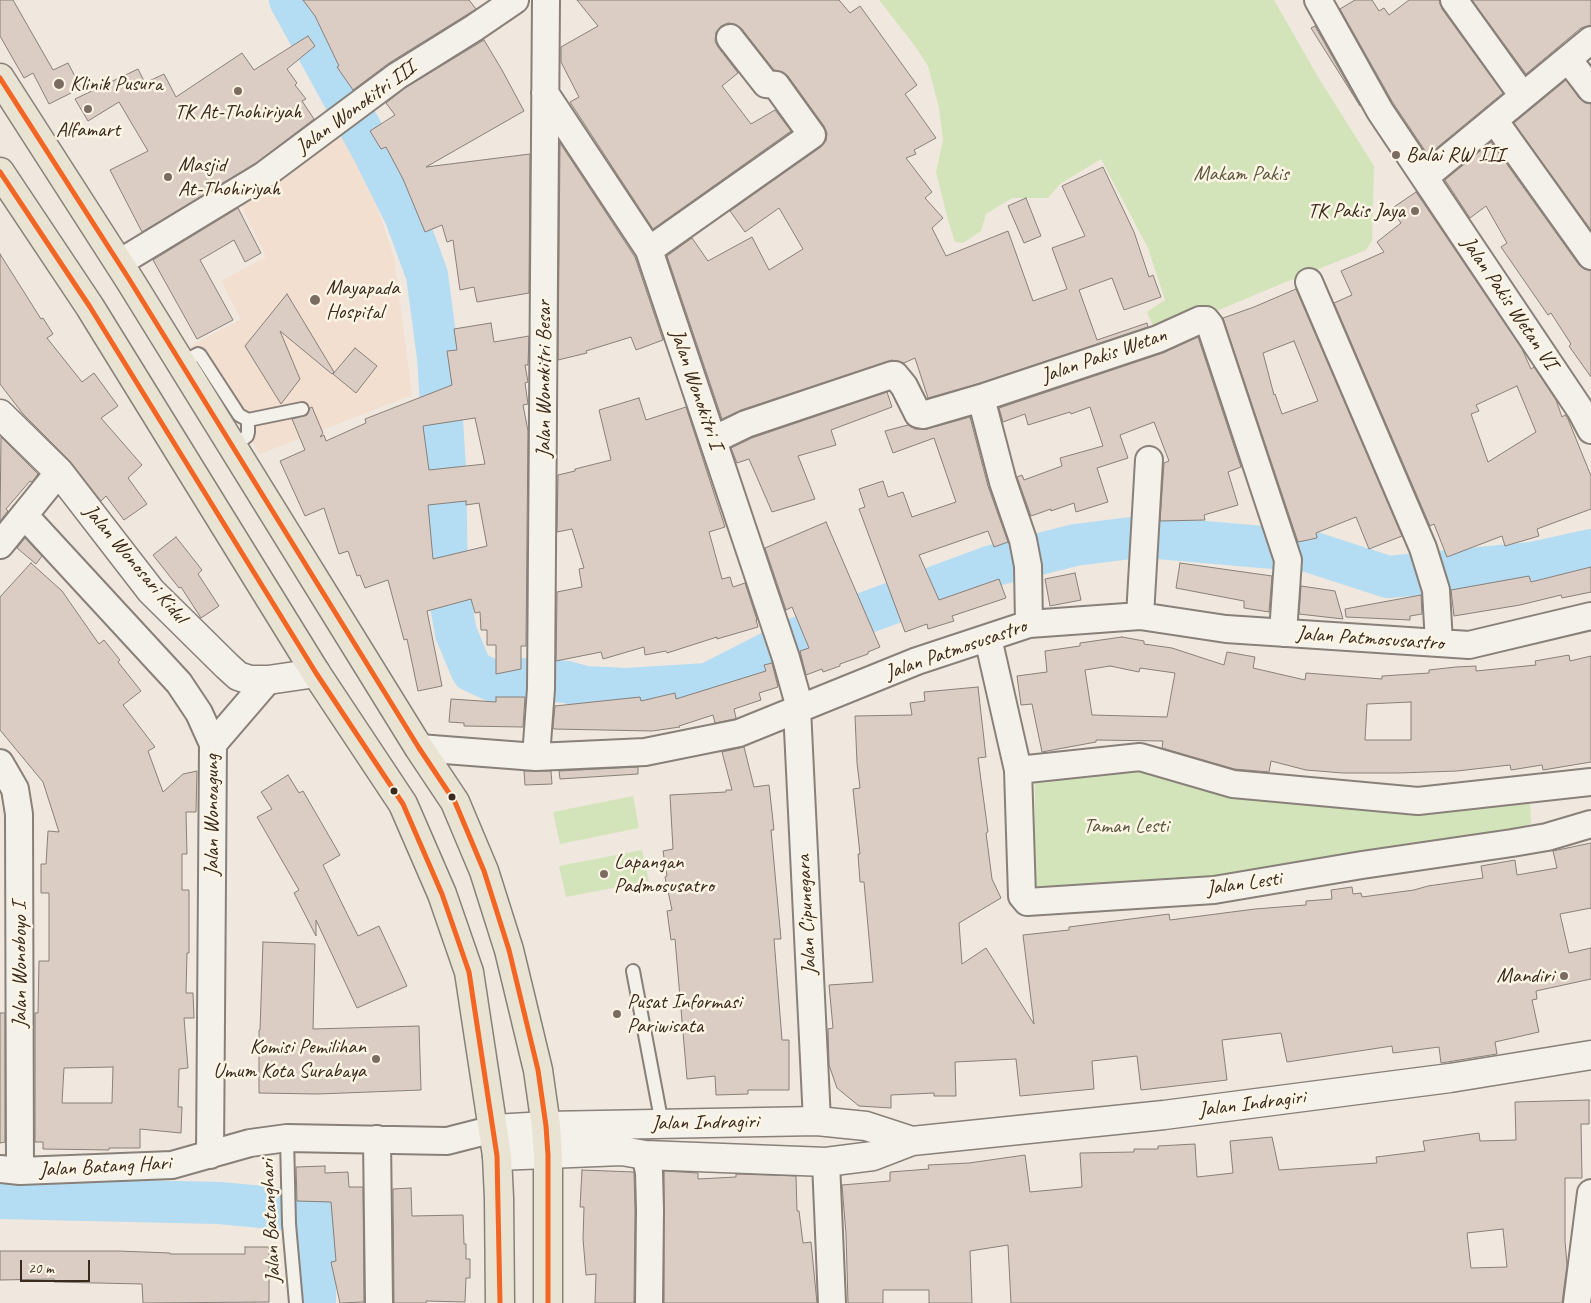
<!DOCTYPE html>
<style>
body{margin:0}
#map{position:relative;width:1591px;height:1303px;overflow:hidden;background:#f0e7de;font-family:Caveat,sans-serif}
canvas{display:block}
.scale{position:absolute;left:20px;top:1260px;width:70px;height:22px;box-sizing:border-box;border:2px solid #3b2a1e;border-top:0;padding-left:6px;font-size:15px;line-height:18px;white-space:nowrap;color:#3b2a1e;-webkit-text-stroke:4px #fcf5e5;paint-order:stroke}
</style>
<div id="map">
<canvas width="1591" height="1303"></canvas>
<div class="scale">20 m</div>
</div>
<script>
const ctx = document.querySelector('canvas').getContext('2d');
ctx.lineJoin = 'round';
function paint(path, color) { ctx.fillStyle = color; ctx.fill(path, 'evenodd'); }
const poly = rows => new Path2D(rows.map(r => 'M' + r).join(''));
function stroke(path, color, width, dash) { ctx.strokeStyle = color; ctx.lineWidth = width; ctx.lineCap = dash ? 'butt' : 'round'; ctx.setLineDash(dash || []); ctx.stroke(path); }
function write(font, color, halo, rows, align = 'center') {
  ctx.font = font + ' Caveat,sans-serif'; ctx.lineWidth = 5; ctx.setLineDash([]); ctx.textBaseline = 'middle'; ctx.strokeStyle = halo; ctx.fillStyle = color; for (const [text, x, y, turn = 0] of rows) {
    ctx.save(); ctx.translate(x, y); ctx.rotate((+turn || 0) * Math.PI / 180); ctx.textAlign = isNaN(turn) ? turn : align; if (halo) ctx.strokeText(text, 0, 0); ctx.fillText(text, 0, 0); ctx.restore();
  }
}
const built = poly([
 [335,128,369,181,394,258,412,395,260,454,189,347,241,319,221,281,266,257,238,198]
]);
const green = poly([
 [879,0,1274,0,1318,77,1374,166,1372,240,1366,250,1276,286,1157,336,1147,312,1165,300,1148,248,1101,159,1060,184,1048,198,1012,198,986,214,981,231,963,243,955,242,948,220,936,172,943,140,939,108,928,66,915,46],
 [1136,769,1242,798,1413,810,1530,801,1531,824,1510,831,1225,877,1035,887,1035,778],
 [633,796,639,828,560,844,553,812],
 [642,850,649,881,566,897,559,866]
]);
const river = poly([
 [290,0,374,153,405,215,427,275,438,357,445,468,447,582,456,633,472,671,498,683,524,679,567,682,585,687,626,689,708,684,798,638,992,566,1075,545,1139,537],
 [1147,537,1308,551,1388,577,1532,563,1591,550],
 [0,1198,219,1203,316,1212,315,1303]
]);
const building = poly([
 [0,0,13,0,53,70,68,63,81,88,49,104,33,73,24,78,0,36,0,0],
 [303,0,469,0,476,9,389,63,353,90,337,67,339,66,315,16,303,0],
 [577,0,839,0,850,13,860,6,917,85,905,94,936,138,914,150,916,154,906,158,932,192,925,198,943,218,932,228,946,256,1008,231,1033,301,1067,289,1052,248,1085,236,1062,186,1103,167,1134,232,1149,277,1153,275,1161,297,1124,310,1112,278,1079,290,1097,340,1147,323,1148,327,977,384,928,398,915,358,904,363,892,360,741,410,722,419,667,256,692,238,708,261,752,237,769,270,803,249,779,208,745,232,730,211,821,147,826,141,827,133,824,126,788,76,783,72,774,70,742,29,735,24,728,23,721,26,716,32,715,41,718,47,738,73,722,86,751,124,775,110,791,131,653,229,570,102,579,97,561,62,561,47,598,26,577,0],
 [1355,0,1372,0,1379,11,1384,8,1389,15,1409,0,1439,0,1442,9,1503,93,1428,155,1393,103,1340,9,1355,0],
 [1472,0,1591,0,1591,25,1581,28,1526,74,1472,0],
 [1315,26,1360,106,1311,28,1315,26],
 [308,36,315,46,287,69,297,83,295,85,306,99,302,101,314,119,256,163,142,232,110,170,148,151,119,102,88,121,75,99,138,69,145,83,164,74,176,97,242,53,254,70,308,36],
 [484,40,502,70,524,111,426,167,530,154,529,293,477,302,474,287,460,290,453,240,447,242,442,225,425,232,403,179,386,147,381,149,370,131,395,115,386,103,405,88,484,40],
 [1566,80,1579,98,1585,103,1591,104,1591,230,1514,123,1566,80],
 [1491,142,1579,265,1584,269,1591,271,1591,377,1569,346,1571,344,1551,313,1548,315,1501,247,1507,243,1486,206,1470,218,1445,180,1491,142],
 [560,143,635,257,663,340,636,350,631,337,586,351,587,353,558,360,560,143],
 [1416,192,1522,349,1531,369,1534,367,1556,400,1562,417,1565,415,1568,419,1591,476,1591,509,1537,529,1539,536,1505,546,1502,536,1447,557,1434,524,1430,526,1334,303,1352,295,1341,271,1384,252,1377,242,1401,223,1391,209,1416,192],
 [1517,386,1536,432,1488,462,1471,414,1479,411,1476,405,1517,386],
 [1026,198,1041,236,1024,243,1008,206,1026,198],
 [238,208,261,253,245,262,234,240,200,260,233,320,197,339,153,260,238,208],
 [0,254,41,319,43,318,53,334,47,338,82,382,94,373,118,406,101,418,142,465,128,478,147,504,124,520,106,496,101,501,70,461,23,414,0,384,0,254],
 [1296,289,1402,536,1369,549,1356,517,1316,533,1317,538,1298,542,1223,318,1254,307,1296,289],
 [1294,341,1318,401,1282,414,1275,394,1274,395,1263,353,1294,341],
 [287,294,334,372,332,374,280,331,300,379,281,404,245,346,287,294],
 [491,323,494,342,529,336,528,365,525,365,528,382,525,383,528,404,523,405,528,431,526,646,521,646,521,669,496,674,496,645,487,645,487,630,481,630,480,612,475,613,471,599,427,611,442,686,418,691,407,639,404,640,388,580,365,588,360,575,357,576,348,551,339,554,324,508,305,516,280,461,305,450,292,419,307,415,310,408,312,407,323,433,320,437,324,435,326,441,366,423,365,419,452,385,447,351,457,350,454,329,491,323],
 [475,418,485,464,429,470,423,426,475,418],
 [466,501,466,505,479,503,487,546,433,559,428,505,466,501],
 [1198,337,1241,467,1228,472,1238,505,1204,515,1205,520,1160,521,1164,463,1169,461,1154,422,1120,435,1128,458,1097,468,1108,502,1076,512,1074,503,1051,511,1051,509,1031,516,1017,477,1022,475,1024,480,1062,466,1060,458,1103,446,1090,407,1071,414,1070,412,1028,425,1025,414,1003,422,999,408,1163,353,1198,337],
 [355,348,377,366,356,393,333,374,355,348],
 [887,392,892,407,831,430,836,445,798,456,815,499,772,512,749,459,737,463,731,448,752,438,887,392],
 [639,398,646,420,686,407,725,527,709,532,722,579,730,577,733,587,745,583,757,620,756,620,758,627,717,639,717,637,667,653,666,651,645,655,644,647,603,659,601,652,556,661,557,592,582,587,579,569,584,568,572,529,557,532,558,475,575,471,575,469,611,460,599,410,639,398],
 [970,417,988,486,1008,542,994,547,988,531,919,555,939,600,999,579,1006,598,952,616,954,621,928,629,927,624,905,632,859,509,865,507,859,489,883,481,888,497,903,492,912,517,956,502,934,438,893,453,885,431,908,425,915,429,927,429,970,417],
 [1,437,38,474,32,482,30,481,6,509,8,511,0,521,1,437],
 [826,522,880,647,868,652,868,654,840,664,840,666,823,672,822,669,806,675,800,651,809,648,792,607,786,610,765,548,826,522],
 [176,537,202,570,198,574,219,606,201,618,181,587,179,588,153,555,176,537],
 [25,538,42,556,36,564,17,548,25,538],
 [31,563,62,591,99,644,104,640,120,660,118,662,141,691,123,705,155,747,148,751,163,792,183,774,197,771,196,812,186,812,187,854,182,854,182,890,189,890,189,953,187,953,186,993,193,993,194,1018,184,1018,188,1068,179,1069,178,1107,182,1107,181,1133,140,1129,140,1148,109,1148,109,1150,43,1149,43,1142,35,1142,35,1013,38,1013,39,961,49,961,49,893,41,893,41,864,46,864,48,831,59,832,43,782,0,730,0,597,31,563],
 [113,1067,112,1103,62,1103,64,1068,113,1067],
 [1180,563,1272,576,1269,612,1244,608,1244,601,1176,588,1180,563],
 [1591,567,1591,592,1562,598,1561,595,1520,605,1454,616,1451,590,1529,576,1531,582,1591,567],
 [1075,573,1081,600,1050,606,1045,579,1075,573],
 [1301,586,1335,591,1343,619,1299,614,1301,586],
 [1421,595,1422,614,1410,616,1410,620,1346,617,1345,609,1421,595],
 [1122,637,1144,641,1144,644,1172,648,1224,665,1227,652,1255,657,1253,668,1305,680,1306,673,1382,679,1382,676,1429,673,1429,670,1456,667,1476,666,1476,671,1536,665,1535,661,1569,655,1570,661,1591,656,1591,762,1543,770,1542,765,1511,770,1510,765,1457,771,1399,773,1343,773,1306,770,1271,761,1269,772,1234,769,1162,748,1163,741,1096,740,1096,742,1042,752,1032,704,1021,705,1017,676,1047,672,1045,651,1080,646,1080,643,1122,637],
 [1110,666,1139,672,1140,668,1175,673,1167,717,1092,715,1085,670,1110,666],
 [1411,702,1411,740,1365,740,1367,704,1411,702],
 [772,663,778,687,759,693,761,700,734,709,736,718,735,719,715,723,713,715,679,726,680,727,652,731,554,729,553,728,555,706,640,697,641,701,675,693,676,699,766,671,764,665,772,663],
 [978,687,986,757,978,758,988,832,986,833,992,879,1001,898,959,923,962,964,986,948,1034,1024,1023,935,1069,930,1069,927,1169,914,1170,920,1255,909,1306,905,1306,901,1332,899,1331,890,1352,887,1353,894,1361,893,1362,897,1414,890,1428,886,1483,878,1481,866,1515,860,1517,875,1557,868,1553,851,1591,843,1591,908,1560,914,1569,953,1591,948,1591,979,1536,991,1537,999,1532,1000,1539,1032,1495,1042,1497,1054,1441,1063,1439,1047,1393,1053,1392,1046,1287,1062,1281,1033,1222,1040,1227,1080,1141,1090,1137,1056,1092,1061,1094,1089,1020,1096,1016,1059,955,1062,956,1096,934,1096,934,1093,891,1095,891,1108,859,1106,837,1088,829,1065,828,1029,833,1028,829,985,873,982,864,882,860,882,858,854,860,854,853,789,860,788,857,763,855,716,912,715,910,703,925,701,924,692,978,687],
 [496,697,525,697,523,727,464,726,464,723,449,722,451,699,496,702,496,697],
 [744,747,754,787,769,785,774,830,771,830,781,939,774,939,782,1040,789,1040,789,1090,748,1090,748,1094,716,1095,715,1076,687,1079,675,939,671,940,667,911,672,910,665,877,667,876,663,851,673,849,670,795,726,792,726,790,732,790,722,752,744,747],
 [638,767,638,774,560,779,559,771,638,767],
 [524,771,551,771,552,784,525,785,524,771],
 [288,775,299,793,303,791,340,855,323,865,358,936,379,926,407,986,357,1008,316,920,316,936,294,893,299,890,257,817,272,809,261,792,288,775],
 [263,942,315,944,313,1029,419,1026,421,1090,318,1094,259,1093,259,1030,260,1030,263,942],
 [0,1013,5,1013,5,1142,0,1143,0,1013],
 [1589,1100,1589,1124,1581,1124,1582,1178,1565,1178,1565,1241,1567,1265,1562,1303,1011,1303,1008,1245,970,1251,972,1303,929,1303,929,1290,883,1290,883,1303,848,1303,846,1234,842,1185,890,1181,890,1172,929,1169,928,1165,969,1163,1025,1155,1030,1192,1082,1187,1080,1153,1134,1152,1134,1149,1158,1149,1158,1146,1195,1144,1197,1177,1233,1173,1230,1141,1272,1137,1279,1170,1377,1163,1376,1157,1425,1151,1423,1141,1479,1133,1480,1141,1516,1140,1515,1102,1589,1100],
 [1503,1229,1507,1267,1471,1268,1467,1233,1503,1229],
 [325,1166,325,1173,348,1172,349,1187,363,1187,364,1302,340,1303,331,1262,336,1261,331,1202,297,1201,296,1167,325,1166],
 [582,1170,634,1172,635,1210,634,1303,595,1303,596,1274,586,1275,583,1239,584,1207,580,1207,582,1170],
 [664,1171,698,1173,698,1179,736,1177,736,1174,796,1176,797,1211,799,1211,803,1243,811,1242,817,1303,664,1303,664,1171],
 [411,1188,412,1216,463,1215,464,1244,466,1244,466,1259,470,1259,470,1278,466,1278,465,1302,426,1301,426,1303,394,1303,393,1189,411,1188],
 [245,1247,269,1247,269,1302,143,1303,142,1284,54,1282,54,1279,0,1280,0,1251,118,1251,170,1253,170,1254,245,1254,245,1247]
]);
const service = poly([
 [181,363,198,354,200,355,239,415,248,420,302,409],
 [233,447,247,436,248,432,248,420],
 [633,971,662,1124],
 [287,1138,289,1224,296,1303]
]);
const minor = poly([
 [1318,0,1380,111,1581,411,1591,430],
 [1454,0,1523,96],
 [1568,59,1591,89],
 [545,93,649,250,786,658,800,708],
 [1494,120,1591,256],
 [1425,177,1591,40],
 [649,250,812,135,776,85,766,84,730,38],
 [119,263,264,175,397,76,474,28,515,0],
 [1309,282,1423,548,1436,590,1439,643],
 [981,398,1003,482,1023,540,1028,566,1029,624],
 [713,440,746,424,892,375,895,375,904,386,918,414,923,415,981,398,1158,339,1200,320,1206,320,1210,325,1288,560,1283,633],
 [24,515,179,683,199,713,213,744,210,1155],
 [0,545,59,472],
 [1140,616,1149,460],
 [988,638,1018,770,1022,896,1027,902,1214,890,1362,865,1512,843,1547,837,1591,824],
 [797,709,817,1121],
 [213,744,268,680],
 [419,748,536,757,645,752,739,733,917,661,1029,624,1140,616,1226,629,1469,645,1591,616],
 [536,757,541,689,546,0],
 [0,763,15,789,19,814,20,1171],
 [1018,770,1140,757,1233,784,1418,801,1591,782],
 [377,1139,379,1303],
 [645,1155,649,1172,650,1210,649,1303],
 [826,1162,832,1303],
 [0,1169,20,1171,172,1165,250,1143,287,1138,447,1141,494,1129],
 [1577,1303,1591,1193]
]);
const tertiary = poly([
 [0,414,59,472,151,591,227,666,238,676,250,680,268,680,316,673],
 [494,1129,546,1126,817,1121,866,1126,912,1141],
 [497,1156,622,1151,645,1155,826,1162,873,1156,912,1141,1164,1115,1450,1078,1591,1055]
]);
const primary = poly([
 [0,78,129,279,419,748,455,802,484,871,509,950,538,1070,546,1126,548,1155,548,1303],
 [0,172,90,307,316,673,403,804,442,894,469,972,497,1156,499,1198,500,1303]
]);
const bus1 = poly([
 [0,78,129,279,419,748,455,802,484,871,509,950,538,1070,546,1126,548,1155,548,1303],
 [0,172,90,307,316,673,403,804,442,894,469,972,497,1156,500,1303]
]);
const markers = [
 [59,84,6,"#7a6c61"],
 [238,91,5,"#7a6c61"],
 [88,109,5,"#7a6c61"],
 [1396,155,5,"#7a6c61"],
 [168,177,5,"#7a6c61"],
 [1415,211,5,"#7a6c61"],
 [315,300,6,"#7a6c61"],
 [394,791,4.5,"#3b2a1e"],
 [452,797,4.5,"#3b2a1e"],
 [604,874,5,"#7a6c61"],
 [1564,976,5,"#7a6c61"],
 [617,1014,5,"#7a6c61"],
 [376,1059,5,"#7a6c61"]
];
const poiNames = [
 ["Klinik Pusura",70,84],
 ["TK At-Thohiriyah",238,112,"center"],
 ["Alfamart",88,130,"center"],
 ["Balai RW III",1406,155],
 ["Masjid",178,165],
 ["At-Thohiriyah",178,189],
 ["TK Pakis Jaya",1405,211,"right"],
 ["Mayapada",326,288],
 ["Hospital",326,312],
 ["Lapangan",614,862],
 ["Padmosusatro",614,886],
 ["Mandiri",1554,976,"right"],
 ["Pusat Informasi",627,1002],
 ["Pariwisata",627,1026],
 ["Komisi Pemilihan",366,1047,"right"],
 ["Umum Kota Surabaya",366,1071,"right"]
];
const streetNames = [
 ["Jalan Wonokitri III",356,108,-36],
 ["Jalan Pakis Wetan VI",1509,303,56],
 ["Jalan Pakis Wetan",1104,356,-19],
 ["Jalan Wonokitri Besar",544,379,-90],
 ["Jalan Wonokitri I",696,389,71],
 ["Jalan Wonosari Kidul",135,564,50],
 ["Jalan Patmosusastro",1370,639,4],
 ["Jalan Patmosusastro",956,650,-19],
 ["Jalan Wonoagung",212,815,-90],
 ["Jalan Lesti",1244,884,-8],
 ["Jalan Cipunegara",807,915,-93],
 ["Jalan Wonoboyo I",20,965,-90],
 ["Jalan Indragiri",1252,1104,-7],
 ["Jalan Indragiri",705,1123,-1],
 ["Jalan Batang Hari",105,1167,-3],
 ["Jalan Batanghari",271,1221,-93]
];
const parkNames = [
 ["Makam Pakis",1241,174],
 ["Taman Lesti",1126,826]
];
paint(built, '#f2dfd0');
paint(green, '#d3e4ba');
stroke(river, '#b4dcf2', 42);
paint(building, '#dbcdc4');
stroke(building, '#888079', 1);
stroke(service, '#888079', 16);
stroke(minor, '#888079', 30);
stroke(tertiary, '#888079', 31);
stroke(primary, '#888079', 31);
stroke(service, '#f4f0ea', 12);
stroke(minor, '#f4f0ea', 26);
stroke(tertiary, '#f4f0ea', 28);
stroke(primary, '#e9e3d3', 28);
stroke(bus1, '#f26522', 5);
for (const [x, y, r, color] of markers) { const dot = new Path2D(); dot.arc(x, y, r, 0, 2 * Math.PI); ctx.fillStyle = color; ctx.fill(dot); stroke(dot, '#fcf5e5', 2); }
write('21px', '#3b2a1e', '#fcf5e5', poiNames, 'left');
write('21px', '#3b2a1e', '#fcf5e5', streetNames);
write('21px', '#5b583e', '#fcf5e5', parkNames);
</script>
